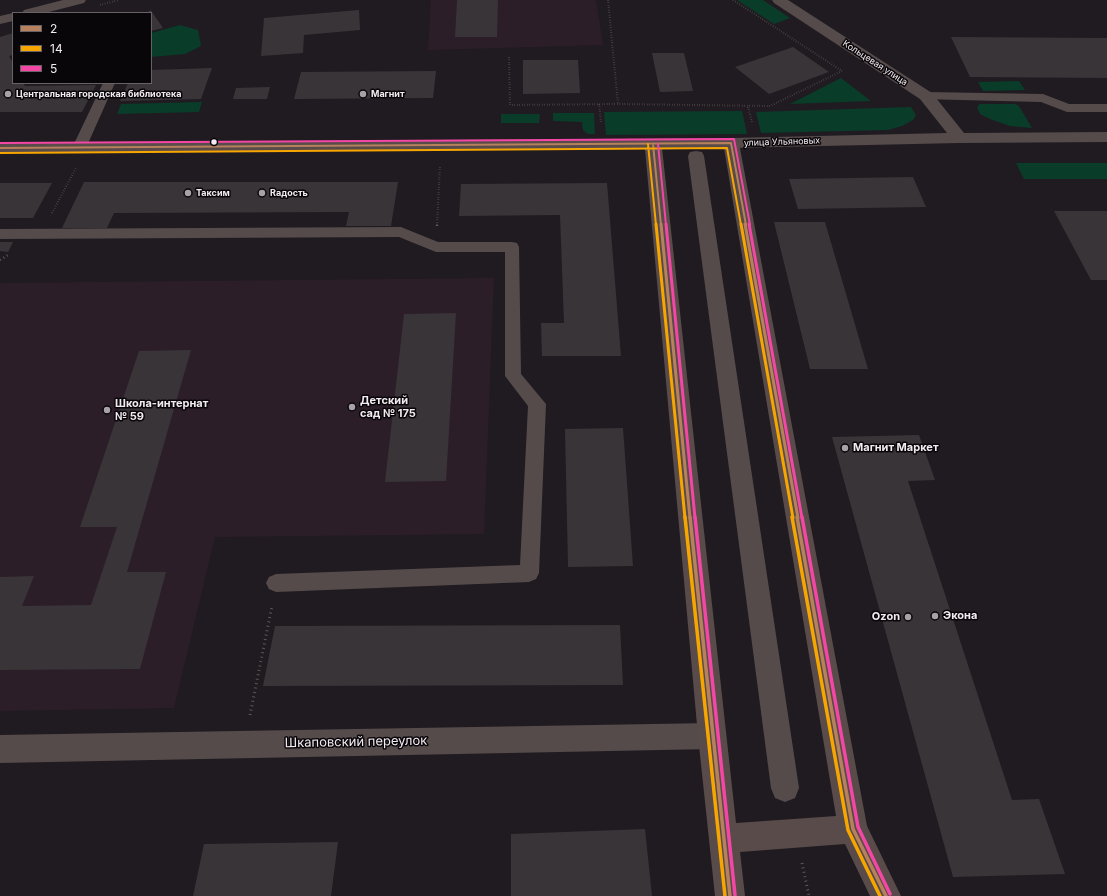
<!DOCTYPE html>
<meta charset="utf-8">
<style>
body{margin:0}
#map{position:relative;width:1107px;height:896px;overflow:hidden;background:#201b20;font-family:Inter,sans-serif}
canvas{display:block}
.legend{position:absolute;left:12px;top:12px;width:140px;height:72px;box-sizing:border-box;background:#090609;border:1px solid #666266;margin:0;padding:5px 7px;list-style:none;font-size:12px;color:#f2ebf1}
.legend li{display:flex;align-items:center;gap:8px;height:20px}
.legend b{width:20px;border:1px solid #666266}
</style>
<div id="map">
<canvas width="1107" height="896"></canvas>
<ul class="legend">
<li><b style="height:5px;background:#b6815c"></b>2</li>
<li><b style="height:5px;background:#f7a600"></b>14</li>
<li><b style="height:5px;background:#f346a5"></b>5</li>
</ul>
</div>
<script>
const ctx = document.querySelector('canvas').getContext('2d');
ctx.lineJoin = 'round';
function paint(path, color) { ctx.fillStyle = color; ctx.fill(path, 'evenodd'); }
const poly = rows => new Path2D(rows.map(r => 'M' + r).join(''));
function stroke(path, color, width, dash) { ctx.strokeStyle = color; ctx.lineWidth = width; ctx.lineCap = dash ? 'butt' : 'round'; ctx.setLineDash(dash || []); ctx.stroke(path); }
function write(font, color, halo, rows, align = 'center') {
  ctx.font = font + ' Inter,sans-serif'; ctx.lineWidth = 3; ctx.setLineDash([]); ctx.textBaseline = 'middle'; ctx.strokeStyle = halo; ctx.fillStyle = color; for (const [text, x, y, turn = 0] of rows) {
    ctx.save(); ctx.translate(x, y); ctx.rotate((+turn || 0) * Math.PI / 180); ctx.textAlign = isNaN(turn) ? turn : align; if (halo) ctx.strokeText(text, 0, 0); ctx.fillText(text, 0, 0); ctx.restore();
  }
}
const education = poly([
 [431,0,596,0,603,45,428,50],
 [494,278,484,534,215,537,174,708,0,711,0,283]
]);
const green = poly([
 [737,0,763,0,790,18,774,24],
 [180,25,198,30,201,46,185,54,151,57,151,33],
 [841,78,871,101,790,104],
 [1019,81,1025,90,983,91,978,82],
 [202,102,199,112,117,114,121,104],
 [980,104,1015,104,1019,106,1032,128,1010,126,990,119,980,114,977,107],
 [911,107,916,115,913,120,902,126,888,130,761,133,756,112],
 [742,111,747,134,606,135,604,112],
 [553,113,594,113,595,134,588,134,583,130,582,122,553,121],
 [501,114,540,114,539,123,501,123],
 [1016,163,1107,163,1107,179,1024,179]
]);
const building = poly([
 [457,0,498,0,497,37,455,37],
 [151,10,152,12,163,28,151,31,151,13,146,13],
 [359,10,360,30,304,35,303,53,261,56,264,18],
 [13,33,13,55,9,56,13,63,13,83,23,83,25,86,96,85,82,112,0,112,0,37],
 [951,37,1107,38,1107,78,970,77],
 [793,47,829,72,769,94,735,67],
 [652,53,684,53,693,91,660,92],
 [523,60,578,60,580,93,523,94],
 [212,68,201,99,120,101,128,83,151,83,151,70],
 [436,71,433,98,294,99,301,72],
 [270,87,267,99,233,99,236,88],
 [913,177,926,207,798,209,789,179],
 [84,182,398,182,391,226,346,226,349,212,114,213,107,228,62,228],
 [0,183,52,183,33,218,0,218],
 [607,183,621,356,542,356,541,323,564,323,560,215,459,216,461,184],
 [1054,211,1107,211,1107,280,1091,280],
 [774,222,825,222,868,369,810,369],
 [0,242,13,242,8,252,0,251],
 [456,313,446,481,385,482,404,314],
 [191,350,127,572,166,572,140,669,0,670,0,577,34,576,22,606,91,605,117,527,80,527,139,351],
 [623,428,633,566,568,567,565,429],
 [919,435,935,480,908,481,1012,800,1039,799,1065,874,953,877,832,437],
 [620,625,623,685,263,686,275,626],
 [645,829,652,896,511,896,511,834],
 [338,842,331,896,193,896,204,844]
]);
const pathFar2 = poly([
 [608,0,618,104],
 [100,5,119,0],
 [509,57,510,105,618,104,770,106,842,71,733,0],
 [599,104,601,123],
 [748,107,752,122],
 [52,213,76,168],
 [437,225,440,165]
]);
const pathFar1 = poly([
 [437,226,437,224],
 [0,260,8,255]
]);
const path = poly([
 [250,715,272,606],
 [802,863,809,896]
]);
const service = poly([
 [103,83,115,83,86,148,84,151,74,151,72,148,103,83],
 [926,92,1043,94,1069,104,1107,104,1107,112,1067,112,1041,102,921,99,920,96,921,93,926,92],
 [401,227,438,242,512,242,517,243,519,247,521,374,546,404,539,573,536,579,529,582,276,592,269,589,266,583,269,577,276,574,520,565,528,406,505,376,505,252,436,252,399,237,0,239,0,229,401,227]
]);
const pedestrian = poly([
 [696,151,702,152,704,156,799,788,795,798,785,802,775,798,771,788,688,156,690,152,696,151]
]);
const minor = poly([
 [63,0,86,0,84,3,45,13,22,13,24,10,63,0],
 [13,13,13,21,0,24,0,16,13,13],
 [712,723,722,726,726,736,722,746,712,749,0,763,0,735,712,723]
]);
const tertiary = poly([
 [772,0,788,0,932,93,964,133,1107,132,1107,142,959,143,731,148,725,146,723,143,725,140,731,138,947,133,920,99,774,3,772,0]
]);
const secondary = poly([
 [731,138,737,140,739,143,867,826,901,896,870,896,845,844,740,852,745,896,715,896,698,736,645,149,0,153,0,143,731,138],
 [662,148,724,148,836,816,736,823,662,148]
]);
const bus1Far2 = poly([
 [653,144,661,225],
 [0,148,731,143,746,225]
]);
const bus1Far1 = poly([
 [661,224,690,518],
 [745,224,798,518]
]);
const bus1 = poly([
 [690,517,730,896],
 [797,517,853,829,886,896]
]);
const bus2Far2 = poly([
 [648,144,656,225],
 [0,153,727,148,741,225]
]);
const bus2Far1 = poly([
 [656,224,685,518],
 [741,224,793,518]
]);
const bus2 = poly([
 [685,517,725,896],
 [792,517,848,830,880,896]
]);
const bus3Far2 = poly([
 [0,143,734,139,750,225],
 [658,144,666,225]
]);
const bus3Far1 = poly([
 [666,224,695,518],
 [749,224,802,518]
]);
const bus3 = poly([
 [695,517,735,895],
 [802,517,858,827,890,894]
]);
const markers = [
 [8,94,4,"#a8a2a8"],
 [363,94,4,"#a8a2a8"],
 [214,142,3.5,"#f2ebf1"],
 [188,193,4,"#a8a2a8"],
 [262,193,4,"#a8a2a8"],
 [352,407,4,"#a8a2a8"],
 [107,410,4,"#a8a2a8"],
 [845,448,4,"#a8a2a8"],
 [935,616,4,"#a8a2a8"],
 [908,617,4,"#a8a2a8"]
];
const farStreetnames = [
 ["Кольцевая улица",875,63,33],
 ["улица Ульяновых",782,142,-2]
];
const farPoinames = [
 ["Центральная городская библиотека",16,94],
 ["Магнит",371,94],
 ["Таксим",196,193],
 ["Rадость",270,193]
];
const poiNames = [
 ["Детский",360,401],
 ["сад № 175",360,414],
 ["Школа-интернат",115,404],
 ["№ 59",115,417],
 ["Магнит Маркет",853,448],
 ["Экона",943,616],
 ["Ozon",900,617,"right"]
];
const nearStreetnames = [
 ["Шкаповский переулок",356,742,-1]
];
paint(education, '#2b1e28');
paint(green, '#0a3c2a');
paint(building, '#393438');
stroke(pathFar2, '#5e5657', 2, [0.5, 2]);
stroke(pathFar1, '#5e5657', 2.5, [1, 3]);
stroke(path, '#5e5657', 3, [1, 3.5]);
paint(service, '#554b4b');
paint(pedestrian, '#554b4b');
paint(minor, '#554b4b');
paint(tertiary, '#554b4b');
paint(secondary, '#584b4a');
stroke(bus1Far2, '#b6815c', 2);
stroke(bus1Far1, '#b6815c', 3);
stroke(bus1, '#b6815c', 3.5);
stroke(bus2Far2, '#f7a600', 2);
stroke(bus2Far1, '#f7a600', 3);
stroke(bus2, '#f7a600', 3.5);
stroke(bus3Far2, '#f346a5', 2);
stroke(bus3Far1, '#f346a5', 3);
stroke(bus3, '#f346a5', 3.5);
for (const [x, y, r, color] of markers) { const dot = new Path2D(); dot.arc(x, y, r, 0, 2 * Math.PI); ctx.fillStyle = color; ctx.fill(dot); stroke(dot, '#090609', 1.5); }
write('9px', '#f2ebf1', '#090609', farStreetnames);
write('bold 9px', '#f2ebf1', '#090609', farPoinames, 'left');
write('bold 11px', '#f2ebf1', '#090609', poiNames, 'left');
write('13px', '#f2ebf1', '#090609', nearStreetnames);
</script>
